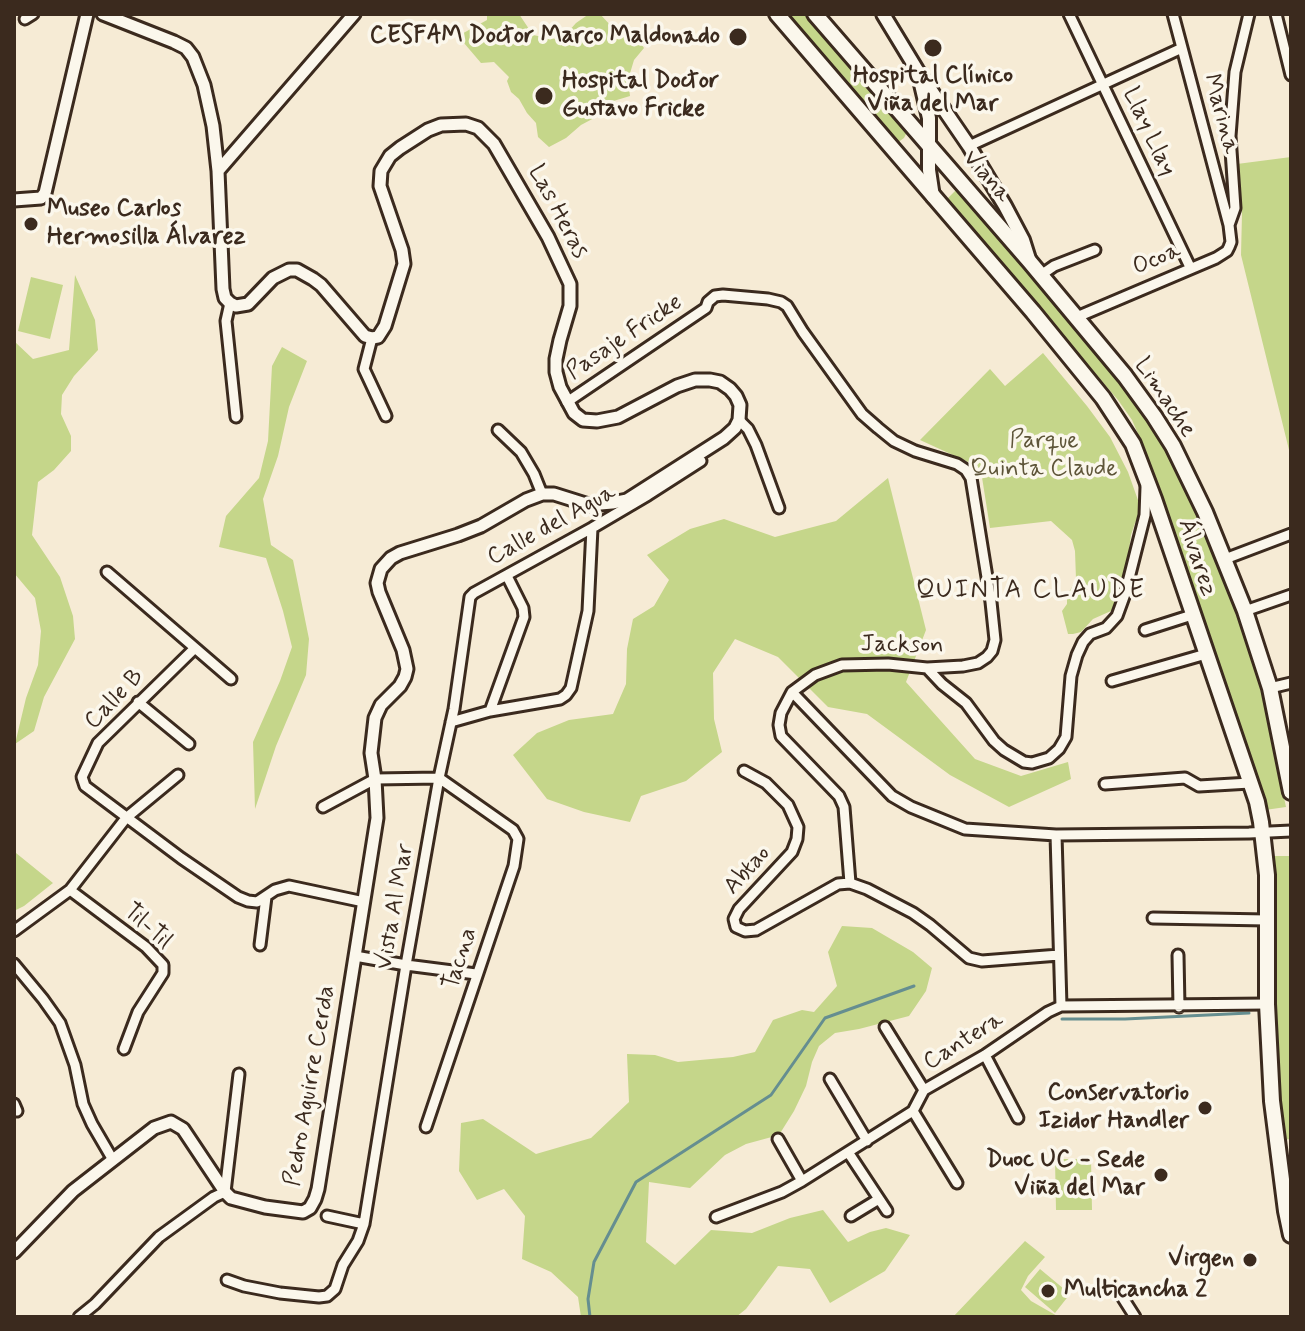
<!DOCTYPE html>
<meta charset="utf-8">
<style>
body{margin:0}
#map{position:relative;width:1305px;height:1331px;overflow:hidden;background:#f6ebd5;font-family:Mynerve,sans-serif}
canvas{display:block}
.frame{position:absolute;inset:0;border:16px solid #3b2a1e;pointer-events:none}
</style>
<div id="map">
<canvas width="1305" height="1331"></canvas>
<div class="frame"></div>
</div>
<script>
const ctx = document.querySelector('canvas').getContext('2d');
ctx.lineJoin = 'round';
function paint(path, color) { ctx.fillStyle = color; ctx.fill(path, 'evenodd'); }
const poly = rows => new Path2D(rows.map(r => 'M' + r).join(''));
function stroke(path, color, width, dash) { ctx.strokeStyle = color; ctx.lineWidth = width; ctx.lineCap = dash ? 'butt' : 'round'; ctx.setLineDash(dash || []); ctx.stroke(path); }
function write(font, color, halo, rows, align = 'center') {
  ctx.font = font + ' Mynerve,sans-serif'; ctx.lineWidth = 7; ctx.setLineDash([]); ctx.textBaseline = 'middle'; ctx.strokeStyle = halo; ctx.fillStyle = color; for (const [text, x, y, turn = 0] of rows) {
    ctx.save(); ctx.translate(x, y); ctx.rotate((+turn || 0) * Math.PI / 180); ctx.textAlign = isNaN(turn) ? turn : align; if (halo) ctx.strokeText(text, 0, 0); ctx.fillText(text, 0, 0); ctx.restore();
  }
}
const green = poly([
 [487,14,519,14,533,35,543,37,556,39,568,32,576,23,589,14,600,14,612,27,633,33,644,48,634,60,628,80,630,96,607,103,596,117,581,125,566,138,549,147,538,137,536,123,527,113,519,99,511,92,507,81,509,77,494,62,481,63,458,36,487,20],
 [786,14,809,14,908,130,904,138,897,143],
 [1291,157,1291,458,1241,255,1242,214,1237,164],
 [959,187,1142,405,1166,445,1199,514,1248,626,1286,807,1265,810,1213,659,1163,501,1145,450,1132,420,1118,400,946,200],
 [75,275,95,320,98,350,74,376,62,395,61,414,71,436,71,451,54,470,38,482,32,535,60,577,73,616,75,639,44,697,34,731,15,744,26,698,38,665,41,631,35,598,14,573,14,341,33,359,69,350],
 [31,277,63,285,50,339,18,331],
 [282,347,307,361,289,407,278,456,263,499,271,545,293,560,309,639,306,675,276,746,255,809,253,742,280,681,292,647,283,611,266,558,219,547,226,516,259,478,268,441,272,366],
 [1043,353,1087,406,1110,437,1128,472,1139,503,1140,514,1135,523,1131,535,1126,573,1116,604,1111,611,1093,619,1081,632,1073,634,1068,634,1062,611,1067,604,1067,596,1076,579,1075,551,1072,540,1051,521,990,528,981,471,977,466,920,440,990,369,1005,386],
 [888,478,926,630,906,682,975,759,1021,776,1068,762,1071,779,1009,807,950,775,867,714,828,707,778,657,735,639,713,673,714,719,722,752,686,781,641,796,630,822,584,812,547,799,513,755,537,733,569,720,613,714,626,684,627,649,633,619,654,606,669,580,647,555,690,529,724,519,775,537,836,521],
 [16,853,53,883,24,906,14,911,14,855],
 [1271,856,1291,856,1291,1139,1283,1140,1273,1007],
 [842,926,872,928,913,952,932,968,926,991,909,1016,859,1029,835,1033,819,1046,812,1062,806,1086,794,1111,779,1135,746,1144,725,1155,690,1188,649,1182,646,1242,675,1265,711,1230,752,1233,790,1218,823,1210,848,1242,870,1232,886,1228,910,1235,885,1271,830,1303,810,1269,778,1266,746,1309,736,1317,581,1317,578,1297,551,1272,522,1259,525,1216,504,1189,477,1200,459,1171,461,1123,483,1119,536,1154,591,1138,629,1102,627,1054,655,1055,678,1062,733,1057,755,1052,773,1020,802,1010,814,1012,837,986,828,952],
 [1055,1159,1091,1159,1092,1210,1056,1210],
 [1025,1241,1045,1257,1028,1276,1021,1290,1031,1301,1059,1317,953,1317],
 [1040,1269,1070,1294,1055,1313,1025,1287]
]);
const stream = poly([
 [1062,1019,1125,1019,1249,1013],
 [590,1317,588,1299,594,1262,636,1182,771,1095,825,1018,914,986]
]);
const minor = poly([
 [1069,14,1190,267],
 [1276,14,1291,75],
 [25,19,33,14],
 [969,146,1182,48],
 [1229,225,1235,208,1230,136,1235,72,1249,14],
 [1041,275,1054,266,1095,250],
 [230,303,226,321,236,417],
 [1077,317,1216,258,1227,251,1229,247,1231,242,1229,225,1173,14],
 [372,338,364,369,386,416],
 [567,402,706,308,708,302,715,296,723,295,768,299,781,302,787,306,803,332,862,414,878,428,894,441,915,451,957,464,966,470,971,478,991,602,995,640,992,651,987,657,978,663,963,666,927,668,888,664,842,665,815,675,792,692],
 [739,420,748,429,756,445,779,508],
 [498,430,521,452,534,474,542,494],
 [648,495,701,461],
 [1225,559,1291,534],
 [107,572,231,679],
 [1245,611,1291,595],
 [1145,630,1192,615],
 [195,648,98,743,82,777,85,786,181,858,238,897,248,901,257,902,275,890,289,886,364,902],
 [927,668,942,684,966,703,994,741,1004,750,1024,762,1032,763,1049,758,1059,749,1066,737,1071,676,1077,655,1083,642,1090,634,1106,628,1117,616,1125,594,1145,515,1146,487],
 [1112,681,1206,654],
 [1270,688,1291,683],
 [792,692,892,796,911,807,965,829,1056,835,1249,833,1291,831],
 [792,692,781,713,779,725,781,736,839,796,844,807,850,883,867,889,913,913,930,925,969,958,982,961,1059,955],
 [138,702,189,744],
 [490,711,524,617,523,608,507,576],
 [451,722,490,711,560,699,566,695,571,688,588,611,592,528],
 [744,771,766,783,788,805,798,827,797,839,792,852,739,909,734,919,736,927,745,931,756,930,838,884,850,883],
 [1105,784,1185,778,1199,786,1250,783],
 [323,807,375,779,439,778,513,830,518,839,514,866,426,1127],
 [1056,835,1061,1006],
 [70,890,146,947,163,965,163,973,138,1012,124,1049],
 [1153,918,1267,920],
 [14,931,70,890,126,818,178,775],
 [260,945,266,897],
 [1178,955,1179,1007],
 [355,956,406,965,476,974],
 [14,964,43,999,60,1023,75,1065,83,1104,92,1124,113,1160],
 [885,1027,924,1090],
 [985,1055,1018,1118],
 [830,1079,867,1141],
 [14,1104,17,1111],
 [913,1111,957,1183],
 [778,1139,802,1181],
 [848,1152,887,1211],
 [327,1216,364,1224],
 [851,1216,879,1199],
 [716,1217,782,1192,802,1181,913,1111,924,1090,985,1055,1048,1012,1061,1006,1267,1004],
 [227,1280,244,1286,280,1293,319,1297,327,1296,335,1289,343,1265,358,1241,364,1224,406,965,439,778,454,709,470,597,474,593,592,528,648,495,648,487],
 [1121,1295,1135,1317],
 [79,1317,95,1304,159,1237,214,1197,225,1192,239,1074]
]);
const tertiary = poly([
 [218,171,354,14],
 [14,200,41,198,45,193,87,14],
 [14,1252,73,1191,154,1128,171,1122,183,1129,225,1192,231,1198,265,1207,303,1212,310,1208,315,1199,318,1189,377,818,375,779,371,753,375,718,381,705,400,686,405,677,407,669,403,650,379,592,377,583,381,569,391,558,400,553,458,535,481,526,526,500,542,494,554,494,589,505,612,503,627,500,724,438,735,428,739,420,740,405,736,396,730,389,720,382,710,380,695,380,677,386,618,417,597,421,583,420,574,413,560,387,556,372,556,359,560,340,570,306,570,284,548,237,494,144,478,128,466,124,441,125,428,130,400,148,390,156,381,171,380,186,402,250,404,264,385,326,378,337,372,338,365,336,321,285,313,279,297,270,289,270,273,278,248,304,236,306,230,303,225,298,223,289,218,171,213,126,204,85,193,57,186,48,174,42,103,14]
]);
const secondary = poly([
 [883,14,917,70,969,146,1005,206,1023,240,1029,259],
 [920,80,929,118,929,170,933,197]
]);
const primary = poly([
 [777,14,1033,312,1103,398,1133,444,1154,499,1257,802,1261,822,1267,875,1267,1004,1272,1101,1286,1211,1291,1235],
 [815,14,1030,262,1125,376,1154,416,1173,446,1205,512,1245,611,1270,688,1291,792]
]);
const markers = [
 [738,37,10,"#3b2a1e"],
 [933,48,10,"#3b2a1e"],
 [544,96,10,"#3b2a1e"],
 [31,224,8,"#3b2a1e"],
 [1205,1108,8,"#3b2a1e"],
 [1161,1175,8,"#3b2a1e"],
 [1250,1260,8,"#3b2a1e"],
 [1048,1291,8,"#3b2a1e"]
];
const poiNames = [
 ["CESFAM Doctor Marco Maldonado",720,37],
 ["Hospital Clínico",933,77,"center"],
 ["Viña del Mar",933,105,"center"],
 ["Hospital Doctor",562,82,"left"],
 ["Gustavo Fricke",562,110,"left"],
 ["Museo Carlos",47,210,"left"],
 ["Hermosilla Álvarez",47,238,"left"],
 ["Conservatorio",1189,1094],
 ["Izidor Handler",1189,1122],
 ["Duoc UC - Sede",1145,1161],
 ["Viña del Mar",1145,1189],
 ["Virgen",1234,1260],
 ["Multicancha 2",1064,1291,"left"]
];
const streetNames = [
 ["Marina",1220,114,75],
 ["Llay Llay",1148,132,65],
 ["Viana",986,177,49],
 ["Las Heras",557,212,62],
 ["Ocoa",1157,260,-23],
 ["Pasaje Fricke",625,338,-34],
 ["Limache",1164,398,56],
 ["Calle del Agua",552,526,-29],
 ["Álvarez",1196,558,72],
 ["Jackson",902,646,1],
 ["Calle B",115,700,-46],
 ["Abtao",748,871,-48],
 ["Vista Al Mar",396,907,-80],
 ["Til-Til",147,927,42],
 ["Tacna",461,959,-72],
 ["Cantera",964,1042,-32],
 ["Pedro Aguirre Cerda",311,1086,-80]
];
const parkNames = [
 ["Parque",1044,442],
 ["Quinta Claude",1044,470]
];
const neighbourhoodNames = [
 ["QUINTA CLAUDE",1031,592]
];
paint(green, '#c5d68a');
stroke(stream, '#658e90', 3);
stroke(minor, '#3b2a1e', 15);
stroke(tertiary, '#3b2a1e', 17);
stroke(secondary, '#3b2a1e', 18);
stroke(primary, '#3b2a1e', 20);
stroke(minor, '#fbf7ec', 9);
stroke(tertiary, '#fbf7ec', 11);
stroke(secondary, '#fbf7ec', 12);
stroke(primary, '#fbf7ec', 14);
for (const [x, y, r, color] of markers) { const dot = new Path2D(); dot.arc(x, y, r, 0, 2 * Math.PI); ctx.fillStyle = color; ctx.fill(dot); stroke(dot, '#fbf7ec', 3); }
write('bold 24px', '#3b2a1e', '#fbf7ec', poiNames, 'right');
write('24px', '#3b2a1e', '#fbf7ec', streetNames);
write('24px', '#5e5539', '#fbf7ec', parkNames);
ctx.letterSpacing = '2px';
write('26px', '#3b2a1e', '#fbf7ec', neighbourhoodNames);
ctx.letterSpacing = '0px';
</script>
